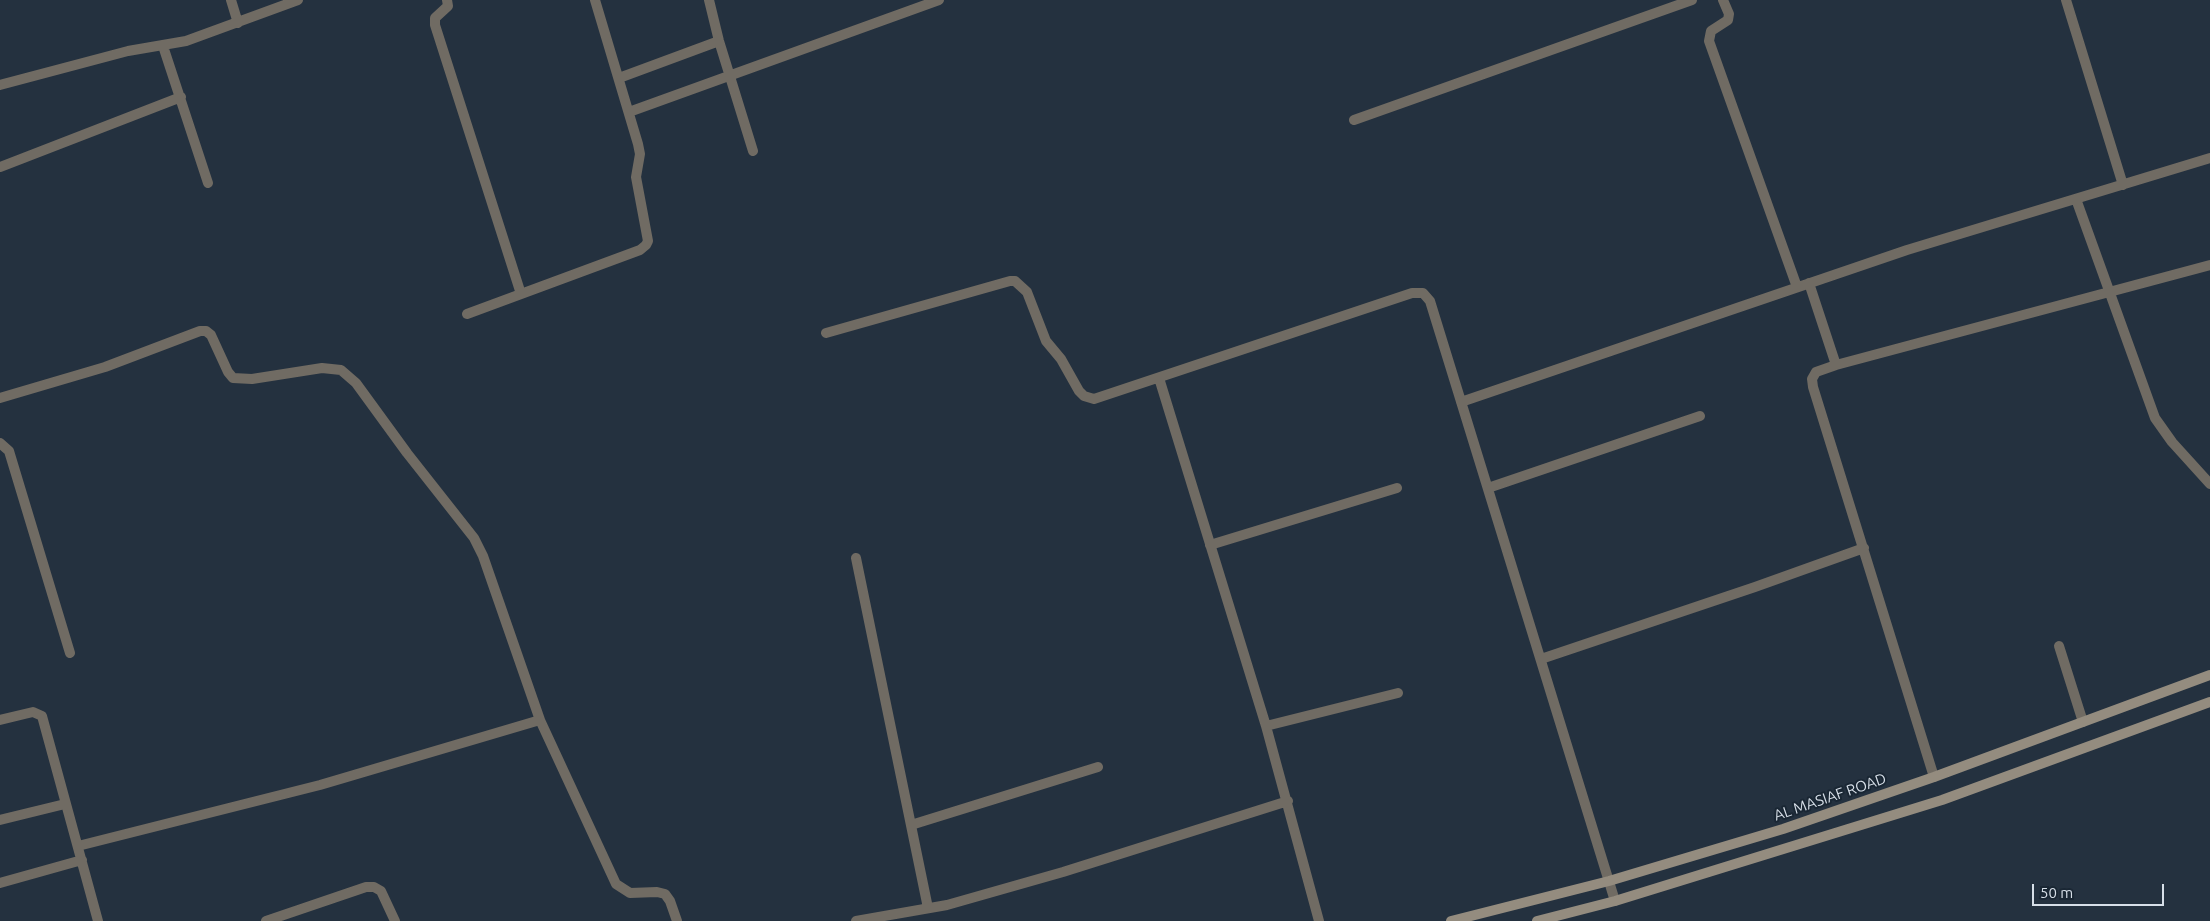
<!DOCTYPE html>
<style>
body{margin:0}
#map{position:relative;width:2210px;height:921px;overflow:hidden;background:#24313f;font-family:Ubuntu,sans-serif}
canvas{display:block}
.scale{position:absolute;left:2032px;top:884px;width:132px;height:22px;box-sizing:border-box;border:2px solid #d7dfe8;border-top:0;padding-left:6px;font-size:15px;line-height:18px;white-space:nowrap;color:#d7dfe8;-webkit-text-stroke:4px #1a2734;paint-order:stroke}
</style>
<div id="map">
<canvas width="2210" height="921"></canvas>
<div class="scale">50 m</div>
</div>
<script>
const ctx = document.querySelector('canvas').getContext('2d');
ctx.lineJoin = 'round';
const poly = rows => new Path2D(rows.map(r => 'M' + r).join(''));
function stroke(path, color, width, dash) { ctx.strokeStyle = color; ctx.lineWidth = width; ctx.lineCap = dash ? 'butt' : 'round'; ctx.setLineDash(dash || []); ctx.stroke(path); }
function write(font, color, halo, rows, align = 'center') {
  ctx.font = font + ' Ubuntu,sans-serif'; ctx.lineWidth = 4; ctx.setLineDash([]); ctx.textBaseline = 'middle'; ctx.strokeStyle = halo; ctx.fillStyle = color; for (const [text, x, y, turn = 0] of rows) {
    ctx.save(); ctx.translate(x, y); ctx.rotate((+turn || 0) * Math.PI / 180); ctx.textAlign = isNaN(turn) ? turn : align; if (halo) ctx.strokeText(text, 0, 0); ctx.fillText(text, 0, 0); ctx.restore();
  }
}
const lane = poly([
 [2059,646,2083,722]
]);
const street = poly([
 [231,0,238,23],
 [447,0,448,6,435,18,435,25,521,294],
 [709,0,719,41,753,151],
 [1723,0,1729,14,1728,20,1711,31,1709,41,1797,287],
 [2066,0,2123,185],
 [163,46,208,183],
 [619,78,719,41],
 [0,85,128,51,186,41,298,0],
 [629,112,939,0],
 [1354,120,1692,0],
 [0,167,181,97],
 [2076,199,2155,418,2172,442,2210,484],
 [1809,283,1836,365,2210,265],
 [467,314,640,250,646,245,648,241,636,177,640,154,638,144,595,0],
 [826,333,1010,281,1015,281,1027,292,1046,341,1061,359,1079,391,1084,396,1094,399,1412,293,1423,293,1430,301,1615,901],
 [1836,365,1816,372,1812,379,1813,387,1934,777],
 [1159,378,1266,726,1319,921],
 [0,398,105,367,200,331,206,331,211,335,228,372,233,378,252,379,322,368,341,370,356,383,407,453,474,538,483,556,540,720],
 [1461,402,1907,250,2210,158],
 [0,443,9,451,70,653],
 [1488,488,1700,416],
 [1210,545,1397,488],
 [856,558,928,908],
 [1541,659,1755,587,1864,548],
 [0,720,33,712,42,716,98,921],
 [1266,726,1398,693],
 [0,820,65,804],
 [911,825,1098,767],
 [78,846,320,785,540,720,616,884,630,893,657,892,665,894,670,901,677,921],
 [0,883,82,860],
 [266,921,366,887,374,887,381,891,395,921],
 [856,921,947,905,1063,872,1288,801]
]);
const secondary = poly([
 [1451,921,1609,881,1783,829,1934,777,2210,675],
 [1537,921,1615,901,1942,800,2210,702]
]);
const streetNames = [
 ["AL MASIAF ROAD",1830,797,-19]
];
stroke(lane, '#706b63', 10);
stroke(street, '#706b63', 10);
stroke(secondary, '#948c7f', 10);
write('15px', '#d7dfe8', '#1a2734', streetNames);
</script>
